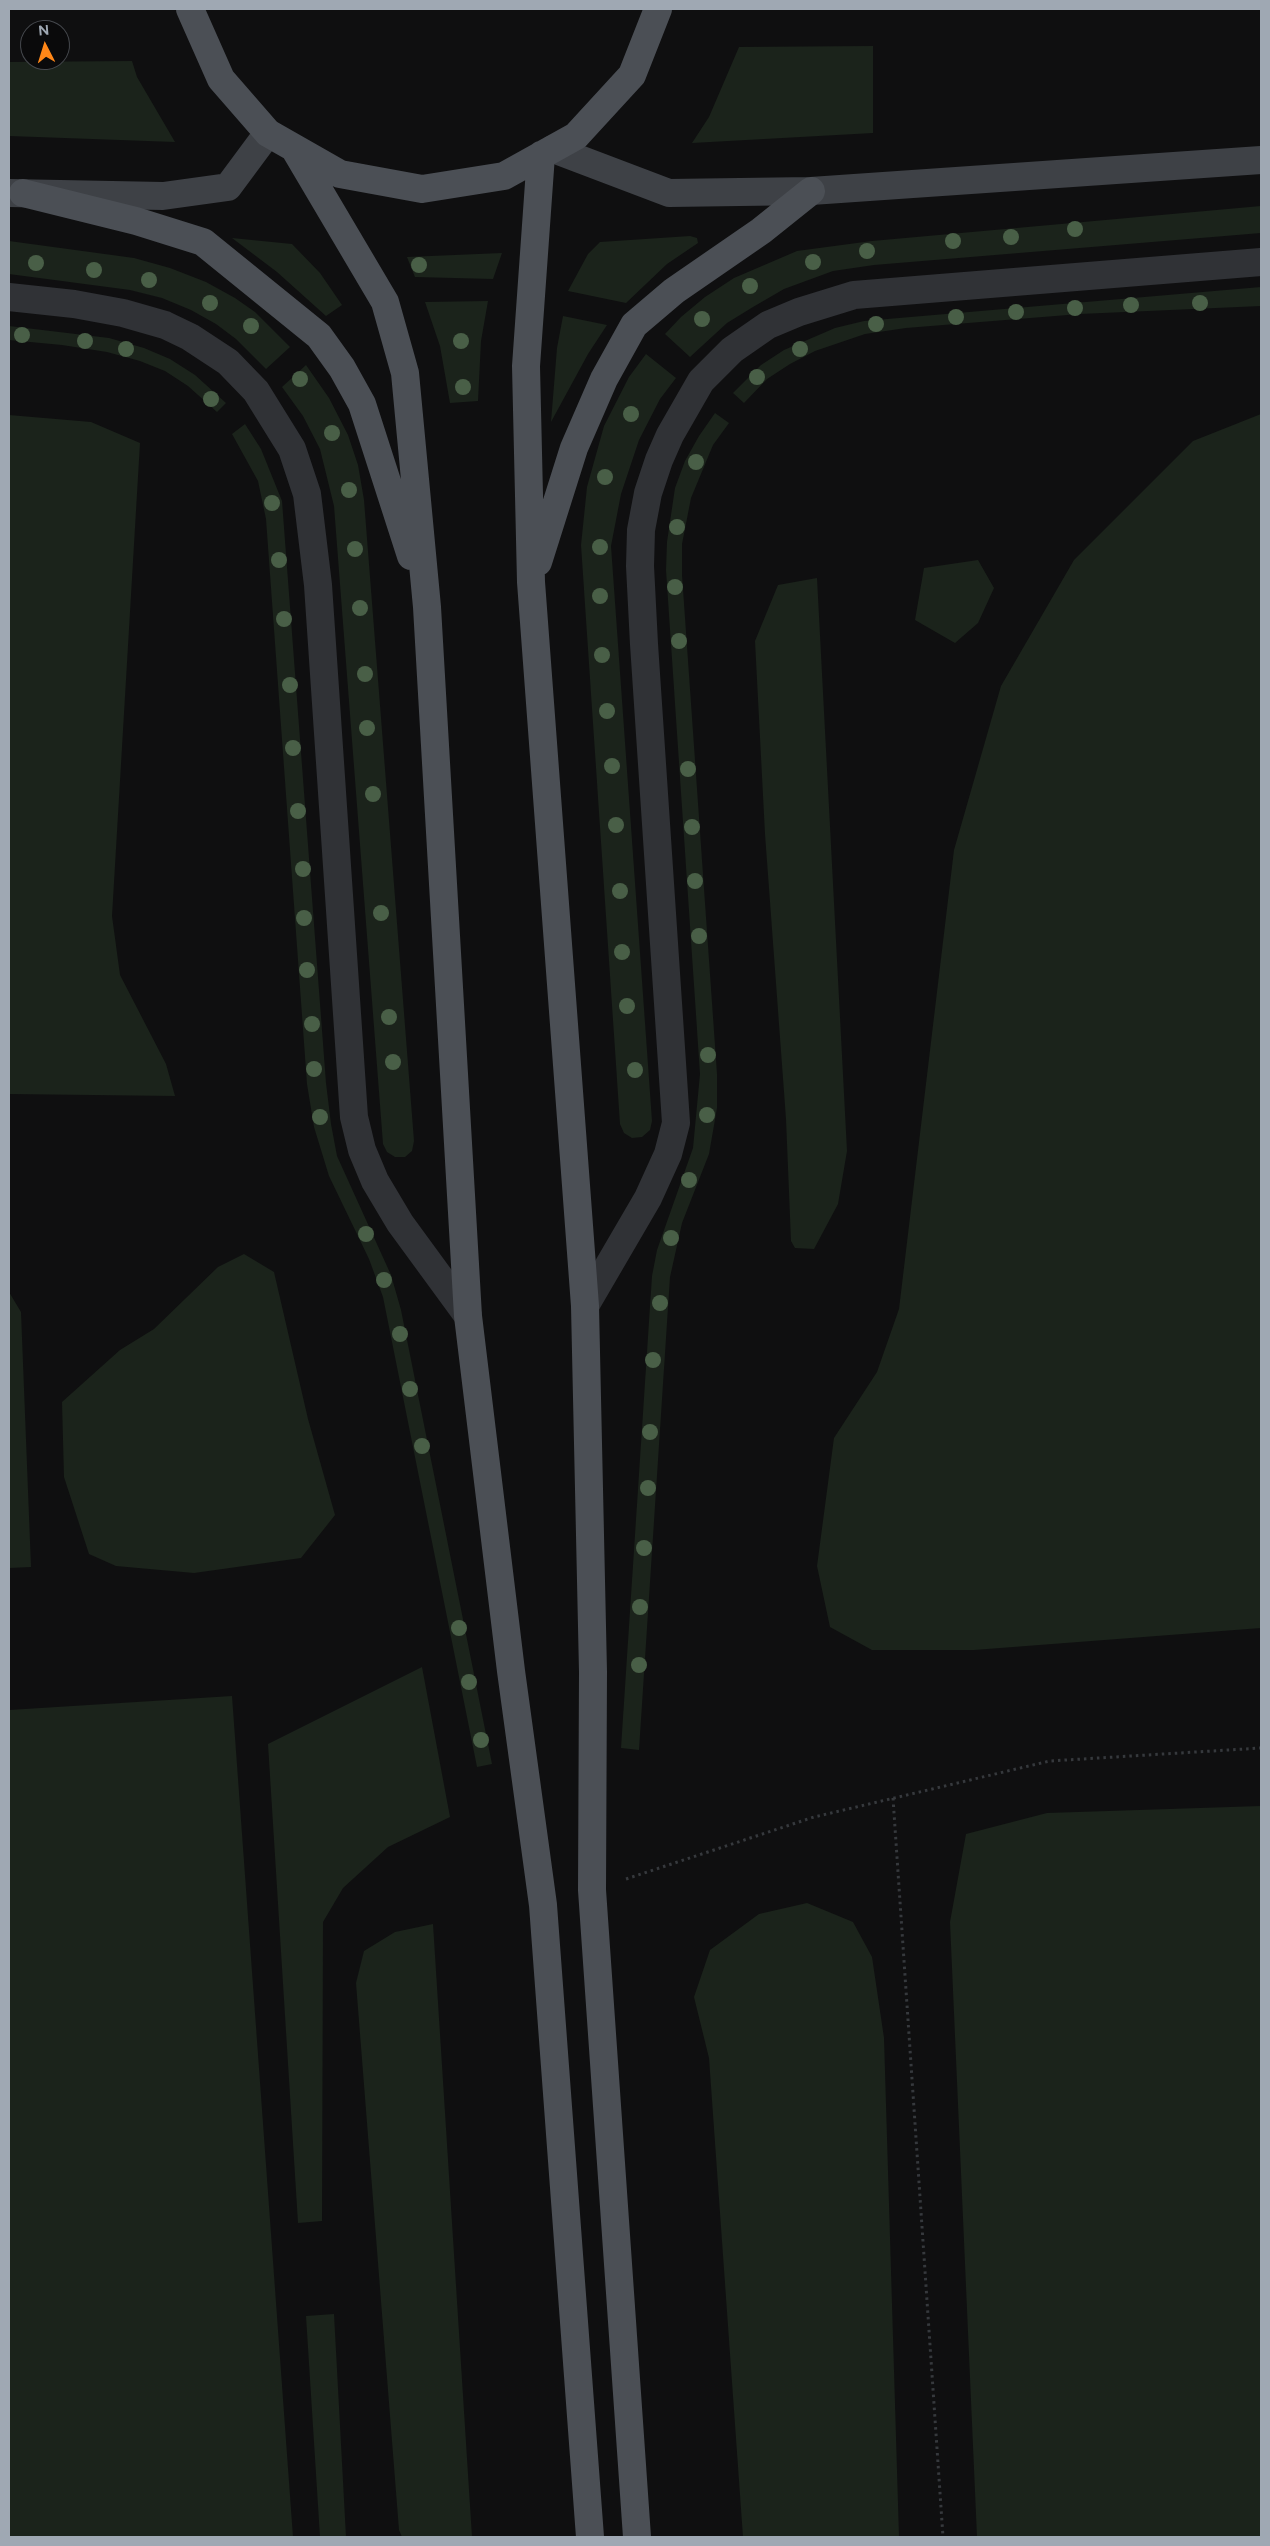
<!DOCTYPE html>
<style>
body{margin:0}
#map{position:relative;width:1270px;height:2546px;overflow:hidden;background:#0f0f10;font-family:Figtree,sans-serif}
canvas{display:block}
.frame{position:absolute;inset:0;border:10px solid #9fa8b3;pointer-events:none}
.north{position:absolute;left:20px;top:20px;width:50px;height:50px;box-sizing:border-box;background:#0a0a0b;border:1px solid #46494e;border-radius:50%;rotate:355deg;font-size:14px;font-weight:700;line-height:20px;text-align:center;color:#9fa8b3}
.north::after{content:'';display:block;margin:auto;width:18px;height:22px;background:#ff8718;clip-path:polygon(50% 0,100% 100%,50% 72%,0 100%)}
</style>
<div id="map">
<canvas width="1270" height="2546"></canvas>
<div class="frame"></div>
<div class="north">N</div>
</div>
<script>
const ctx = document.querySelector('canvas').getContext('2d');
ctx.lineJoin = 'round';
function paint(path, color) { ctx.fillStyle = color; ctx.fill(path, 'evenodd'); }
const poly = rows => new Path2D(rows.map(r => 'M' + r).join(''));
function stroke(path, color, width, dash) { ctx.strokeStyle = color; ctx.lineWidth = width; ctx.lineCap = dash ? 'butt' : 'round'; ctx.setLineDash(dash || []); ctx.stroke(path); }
const green = poly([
 [873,46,873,133,692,143,709,117,739,47],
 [132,61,137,77,175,142,9,136,9,62],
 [1261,206,1261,233,874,265,833,271,784,289,753,307,727,323,690,357,665,334,681,317,705,297,734,278,797,251,872,241],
 [690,236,697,238,698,243,667,264,626,303,568,291,588,254,600,242],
 [232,238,292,244,320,273,342,305,326,316,277,272],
 [9,241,134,258,170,268,206,282,235,298,255,312,290,347,266,369,236,339,216,324,191,310,162,298,130,290,9,274],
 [502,253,493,279,415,277,407,257],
 [1261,287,1261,306,1080,314,906,328,865,334,815,351,790,364,767,379,744,403,733,393,761,365,784,350,835,328,864,321],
 [488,301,481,341,478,401,450,403,440,346,425,302],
 [563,316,607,325,588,354,551,422,557,348],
 [9,326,109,338,144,348,170,359,195,375,226,403,217,412,188,386,165,371,140,361,107,352,62,345,9,340],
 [646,354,676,378,660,399,639,440,621,494,611,546,652,1121,650,1130,642,1137,632,1138,624,1133,620,1124,581,545,587,487,604,426,629,377],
 [306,365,329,398,348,435,358,465,364,500,414,1141,412,1151,405,1157,395,1157,387,1152,383,1144,334,506,320,449,303,416,282,387],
 [715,413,729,423,713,445,691,498,682,544,682,575,717,1074,717,1108,709,1154,682,1223,670,1277,639,1750,621,1748,652,1276,657,1250,693,1148,700,1074,666,570,667,542,675,488,685,461,699,436],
 [1261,414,1261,1628,974,1650,872,1650,830,1627,817,1566,834,1438,877,1372,899,1309,954,850,1001,686,1074,560,1193,441],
 [9,415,91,422,140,443,112,916,120,975,166,1064,175,1096,9,1094],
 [245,424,261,449,282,501,326,1083,331,1124,337,1156,391,1275,401,1310,492,1764,477,1767,383,1297,369,1259,329,1176,314,1127,307,1084,266,519,258,481,232,434],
 [978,560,994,588,978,623,955,643,915,620,924,568],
 [817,578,847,1151,838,1204,814,1249,795,1248,791,1241,786,1119,765,834,755,641,778,585],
 [244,1254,274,1272,308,1419,335,1515,301,1558,194,1573,116,1566,89,1554,64,1477,62,1402,120,1350,154,1329,218,1267],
 [9,1292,21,1312,31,1567,9,1568],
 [422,1667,450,1817,388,1847,343,1888,323,1922,322,2221,298,2223,268,1744],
 [232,1696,293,2537,9,2537,9,1710],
 [1261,1806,1261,2537,977,2537,950,1922,966,1834,1047,1813],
 [807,1903,853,1922,872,1957,884,2038,899,2537,743,2537,709,2058,694,1997,710,1950,759,1914],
 [433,1924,472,2537,402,2537,399,2530,356,1983,364,1951,395,1932],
 [334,2314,346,2537,320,2537,306,2316]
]);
const path = poly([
 [893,1798,943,2537],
 [626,1879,814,1817,1050,1761,1261,1748]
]);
const street = poly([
 [9,297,74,304,123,313,165,325,190,337,228,362,256,391,292,449,307,494,318,585,354,1117,362,1150,375,1181,400,1223,468,1316],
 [585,1306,648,1198,668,1154,676,1123,644,644,640,566,641,530,648,493,659,460,670,435,701,381,732,350,768,325,799,312,854,295,1261,262]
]);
const secondary = poly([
 [553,149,669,193,811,191,1261,160],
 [9,193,163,196,228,187,268,133]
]);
const primary = poly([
 [190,9,221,79,268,133,340,174,422,189,504,176,576,136,632,75,658,9],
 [294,148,385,302,405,373,427,607,468,1316,511,1671,543,1905,590,2537],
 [541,155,526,366,531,582,585,1306,593,1672,592,1890,637,2537],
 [23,193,136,221,203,242,319,336,342,368,362,404,411,556],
 [538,562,574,448,604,379,634,325,674,291,761,231,811,191]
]);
const trees = [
 [1075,229],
 [1011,237],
 [953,241],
 [867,251],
 [813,262],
 [36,263],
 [419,265],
 [94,270],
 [149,280],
 [750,286],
 [210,303],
 [1200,303],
 [1131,305],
 [1075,308],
 [1016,312],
 [956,317],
 [702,319],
 [876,324],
 [251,326],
 [22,335],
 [85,341],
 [461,341],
 [126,349],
 [800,349],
 [757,377],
 [300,379],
 [463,387],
 [211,399],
 [631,414],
 [332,433],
 [696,462],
 [605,477],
 [349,490],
 [272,503],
 [677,527],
 [600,547],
 [355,549],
 [279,560],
 [675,587],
 [600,596],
 [360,608],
 [284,619],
 [679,641],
 [602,655],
 [365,674],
 [290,685],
 [607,711],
 [367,728],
 [293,748],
 [612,766],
 [688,769],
 [373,794],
 [298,811],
 [616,825],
 [692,827],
 [303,869],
 [695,881],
 [620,891],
 [381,913],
 [304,918],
 [699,936],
 [622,952],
 [307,970],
 [627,1006],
 [389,1017],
 [312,1024],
 [708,1055],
 [393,1062],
 [314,1069],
 [635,1070],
 [707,1115],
 [320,1117],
 [689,1180],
 [366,1234],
 [671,1238],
 [384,1280],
 [660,1303],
 [400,1334],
 [653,1360],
 [410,1389],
 [650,1432],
 [422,1446],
 [648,1488],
 [644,1548],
 [640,1607],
 [459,1628],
 [639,1665],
 [469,1682],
 [481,1740]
];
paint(green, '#1b231b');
stroke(path, '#36393d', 3, [2.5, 4]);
stroke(street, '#303236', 28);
stroke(secondary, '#3e4146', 28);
stroke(primary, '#4b4f55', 28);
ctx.fillStyle = '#495f47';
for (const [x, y] of trees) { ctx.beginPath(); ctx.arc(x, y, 8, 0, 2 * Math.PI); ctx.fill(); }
</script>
